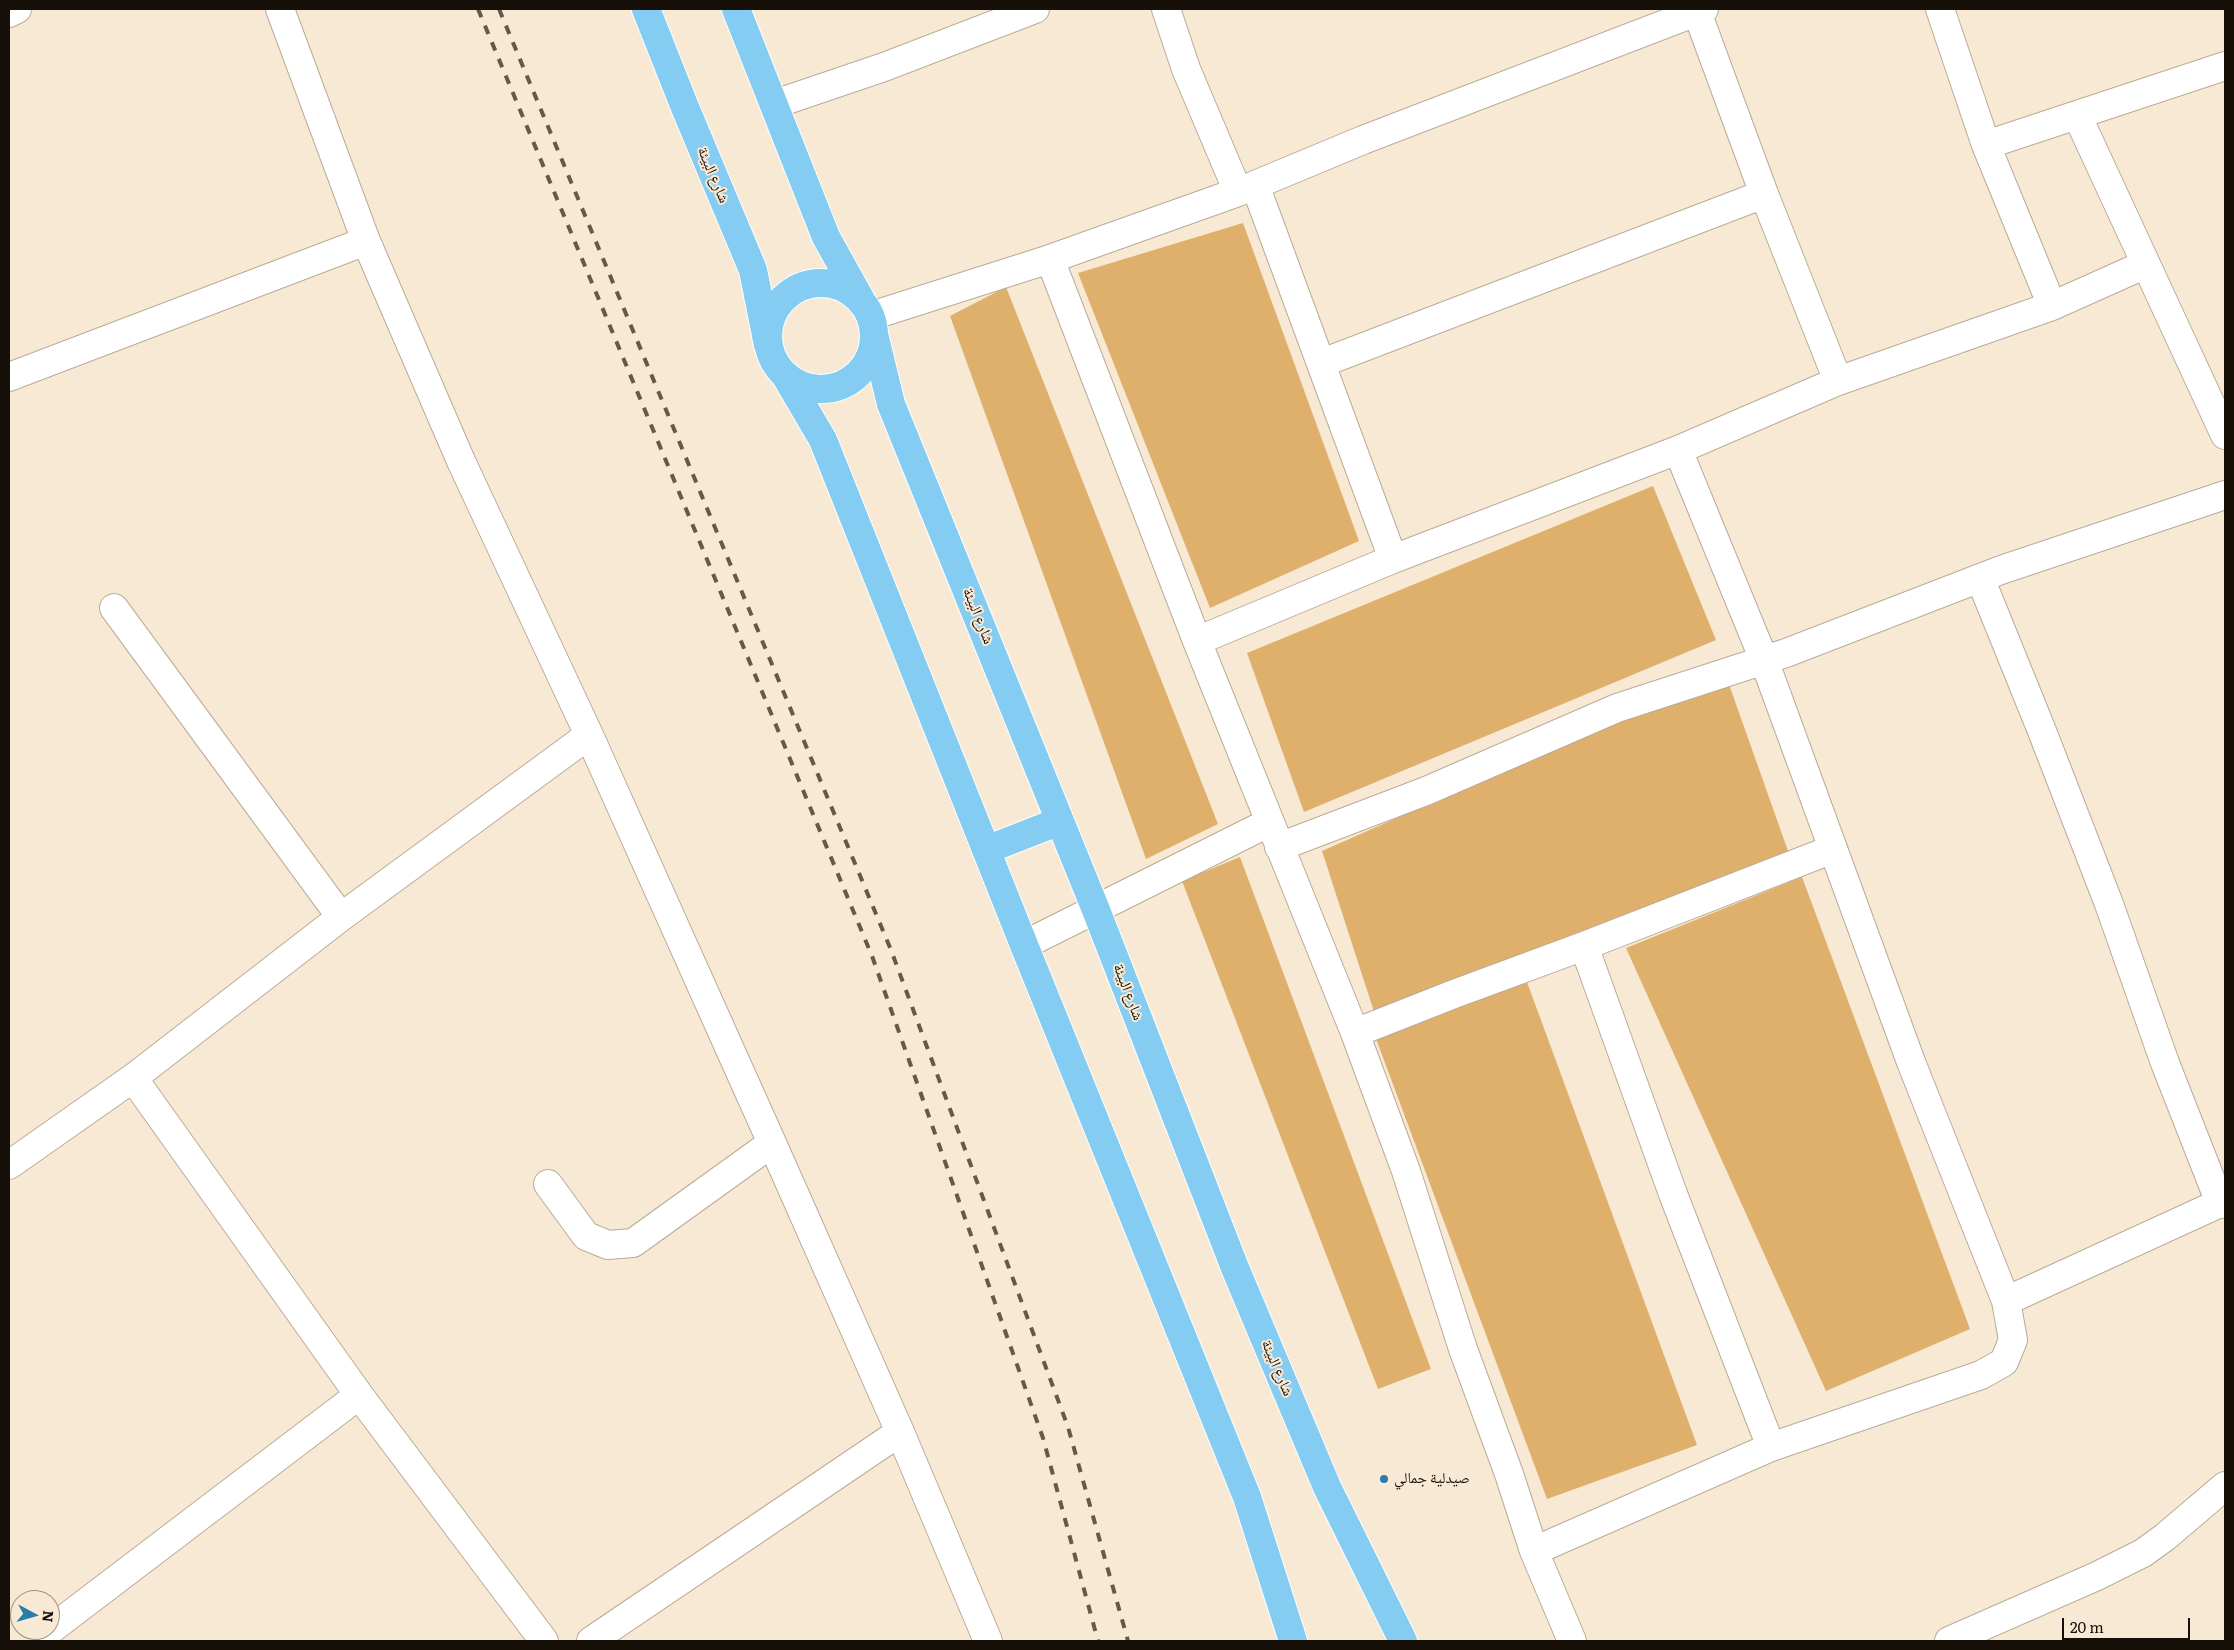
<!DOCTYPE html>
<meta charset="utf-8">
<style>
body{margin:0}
#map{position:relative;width:2234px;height:1650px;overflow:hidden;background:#f8e9d4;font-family:Literata,serif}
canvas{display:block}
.frame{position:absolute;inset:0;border:10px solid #161009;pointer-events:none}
.north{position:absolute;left:10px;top:1590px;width:50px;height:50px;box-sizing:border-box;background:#f8e9d4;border:1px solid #9e9283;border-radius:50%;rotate:96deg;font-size:14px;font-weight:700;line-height:20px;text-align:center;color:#161009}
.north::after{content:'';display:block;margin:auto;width:18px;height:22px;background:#277ead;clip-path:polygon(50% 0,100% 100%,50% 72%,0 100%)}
.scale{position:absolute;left:2062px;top:1618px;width:128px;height:22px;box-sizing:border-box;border:2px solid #161009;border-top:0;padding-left:6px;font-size:15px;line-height:18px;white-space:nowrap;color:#161009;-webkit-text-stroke:4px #f8e9d4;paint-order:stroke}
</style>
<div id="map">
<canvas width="2234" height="1650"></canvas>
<div class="frame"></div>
<div class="north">N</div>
<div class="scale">20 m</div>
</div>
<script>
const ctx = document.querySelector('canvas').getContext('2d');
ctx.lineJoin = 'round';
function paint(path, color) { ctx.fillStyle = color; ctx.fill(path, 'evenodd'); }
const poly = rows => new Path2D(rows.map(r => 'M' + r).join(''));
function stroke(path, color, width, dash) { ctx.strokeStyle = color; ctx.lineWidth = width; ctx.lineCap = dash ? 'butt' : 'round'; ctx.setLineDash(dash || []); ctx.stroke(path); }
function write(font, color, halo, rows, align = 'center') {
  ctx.font = font + ' Literata,"Noto Naskh Arabic",serif'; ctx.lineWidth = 4; ctx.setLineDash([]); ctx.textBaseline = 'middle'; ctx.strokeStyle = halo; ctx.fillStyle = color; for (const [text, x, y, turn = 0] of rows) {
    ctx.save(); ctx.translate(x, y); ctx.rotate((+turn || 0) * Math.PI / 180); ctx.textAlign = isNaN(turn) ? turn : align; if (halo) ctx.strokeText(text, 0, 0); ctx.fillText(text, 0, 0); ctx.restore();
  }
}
const building = poly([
 [1243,223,1359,541,1210,608,1078,273],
 [1006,287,1218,824,1146,859,950,316],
 [1653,486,1716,640,1304,812,1247,653],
 [1725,673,1788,851,1378,1024,1322,851],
 [1240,857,1431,1369,1378,1389,1182,881],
 [1802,877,1970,1329,1826,1391,1626,948],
 [1527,982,1697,1445,1547,1499,1375,1036]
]);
const minor = poly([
 [280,9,366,241,461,461,589,735,772,1143,900,1432,988,1641],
 [1166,9,1186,69,1238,192],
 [1940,9,1986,145,2052,306],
 [1697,12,1764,194,1838,381],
 [9,13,17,9],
 [775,104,884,67,1035,9],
 [2077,115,2225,435],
 [1986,145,2225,66],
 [1255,185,1393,559],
 [1050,259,1197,641,1355,1033,1406,1171,1463,1349,1509,1474,1534,1551,1572,1641],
 [871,316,1050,259,1238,192,1363,140,1704,9],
 [1322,363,1764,194],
 [9,377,366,241],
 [1980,578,2042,731,2109,904,2165,1063,2220,1203],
 [114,608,341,917],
 [1197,641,1393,559,1678,450,1838,381,2052,306,2146,264],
 [1279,847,1426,791,1617,708,1786,653,2001,570,2225,495],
 [1024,945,1270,822],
 [1584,946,1673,1194,1771,1447],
 [1355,1033,1454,994,1584,946,1833,849],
 [133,1078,359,1395,544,1641],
 [9,1165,133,1078,341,917,589,735],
 [548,1184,586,1236,608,1245,633,1243,772,1143],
 [2006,1301,2220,1203,2225,1204],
 [1534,1551,1771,1447,1981,1375,2004,1362,2013,1340,2006,1301,1911,1062,1764,660,1678,450],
 [50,1630,359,1395],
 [591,1641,900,1432],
 [1949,1641,2097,1576,2143,1553,2165,1537,2225,1486]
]);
const major = poly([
 [646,9,684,105,753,270,768,345],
 [736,9,826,237,861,300],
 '768 336a53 53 0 1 1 106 0a53 53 0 1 1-106 0Z',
 [874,334,891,404,1096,910,1235,1268,1327,1487,1403,1641],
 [785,375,823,440,1024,945,1247,1497,1293,1641],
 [986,850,1060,821]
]);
const rail = poly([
 [478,9,872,956,1043,1438,1098,1641],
 [499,9,891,950,1068,1427,1128,1641]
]);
const markers = [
 [1384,1479,5,"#277ead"]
];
const streetNames = [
 ["شارع البيئة",713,175,67],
 ["شارع البيئة",978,616,68],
 ["شارع البيئة",1128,992,69],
 ["شارع البيئة",1277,1368,67]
];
const poiNames = [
 ["صيدلية جمالي",1394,1479]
];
paint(building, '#dfaf6c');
stroke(minor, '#baab97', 30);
stroke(major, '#fff', 30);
stroke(minor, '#fff', 28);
stroke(major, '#85ccf2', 28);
stroke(rail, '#635a4e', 4, [9, 9]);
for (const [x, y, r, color] of markers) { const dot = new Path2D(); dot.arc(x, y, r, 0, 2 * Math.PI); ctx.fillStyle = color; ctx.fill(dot); stroke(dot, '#f8e9d4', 2); }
write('15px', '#161009', '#f8e9d4', streetNames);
write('15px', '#161009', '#f8e9d4', poiNames, 'left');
</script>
